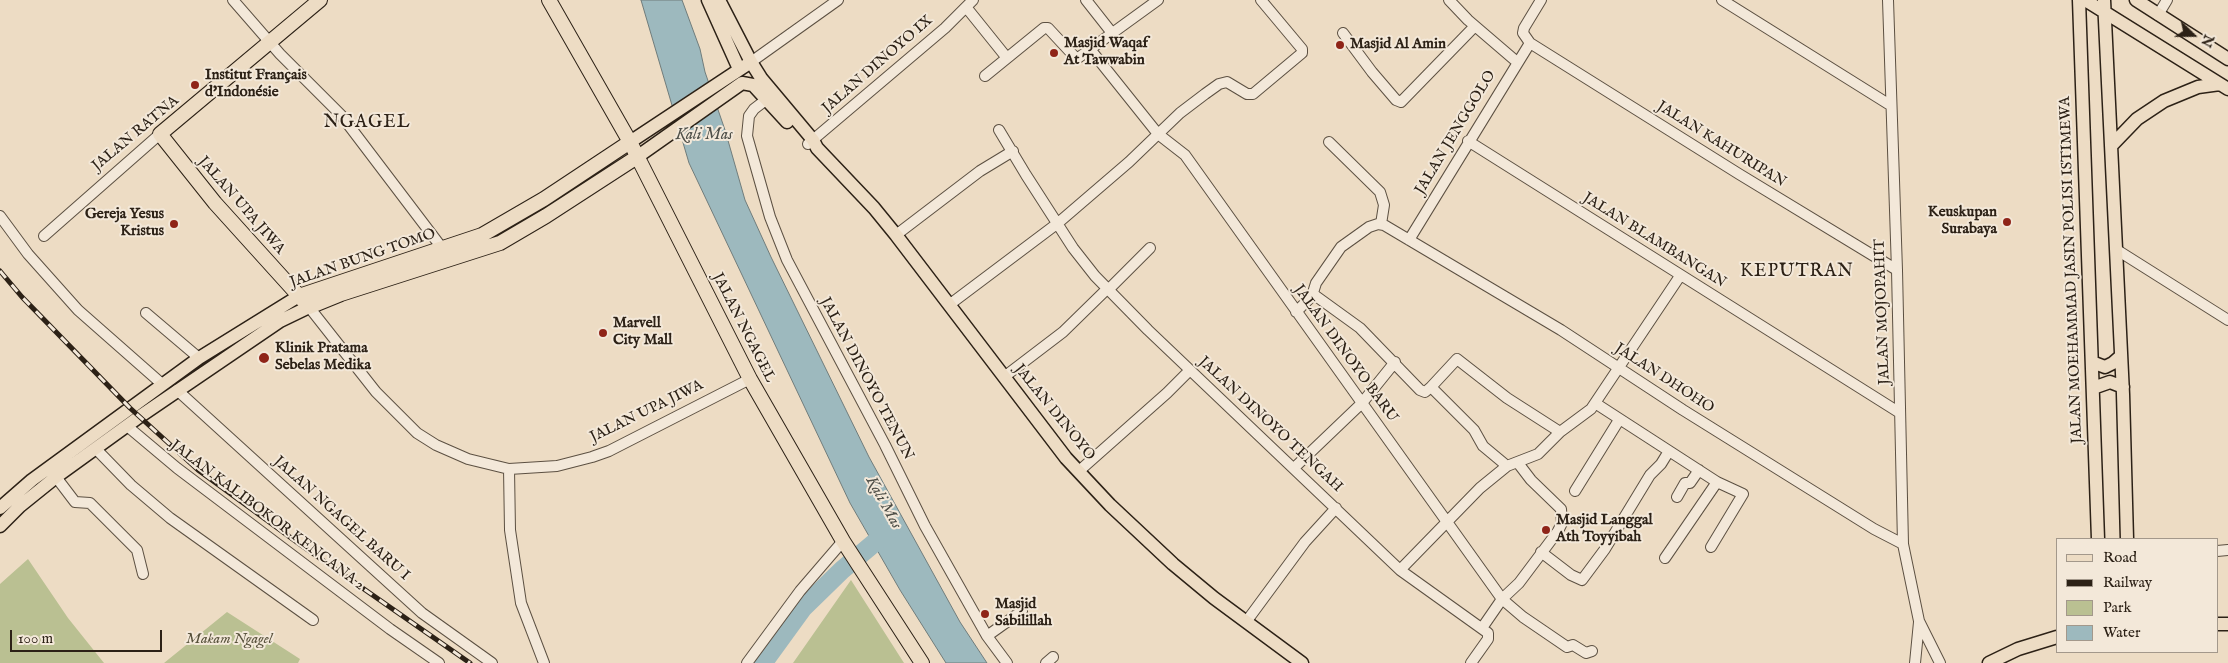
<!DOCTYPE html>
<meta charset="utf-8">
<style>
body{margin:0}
#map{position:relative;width:2228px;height:663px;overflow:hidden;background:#eddcc4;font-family:"IM FELL English",serif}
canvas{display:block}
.legend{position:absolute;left:2056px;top:538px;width:162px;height:115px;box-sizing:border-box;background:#f3e8d9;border:1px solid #a3988b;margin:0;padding:6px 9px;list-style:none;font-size:15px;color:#2c2116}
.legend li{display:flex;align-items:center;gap:10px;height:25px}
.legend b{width:25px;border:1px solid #a3988b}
.north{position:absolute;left:2168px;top:10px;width:50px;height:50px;-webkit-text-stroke:4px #f3e8d9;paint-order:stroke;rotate:112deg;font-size:14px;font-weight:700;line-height:20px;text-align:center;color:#2c2116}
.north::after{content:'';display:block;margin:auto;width:18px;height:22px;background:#2c2116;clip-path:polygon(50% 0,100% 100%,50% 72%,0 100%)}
.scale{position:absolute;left:10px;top:630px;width:152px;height:22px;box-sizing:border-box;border:2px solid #2c2116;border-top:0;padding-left:6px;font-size:15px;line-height:18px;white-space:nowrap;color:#2c2116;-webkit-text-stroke:4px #f3e8d9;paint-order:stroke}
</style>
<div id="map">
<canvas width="2228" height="663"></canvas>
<ul class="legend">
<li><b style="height:6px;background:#eddcc4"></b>Road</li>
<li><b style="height:6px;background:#2c2116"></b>Railway</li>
<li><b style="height:14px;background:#bac092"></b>Park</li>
<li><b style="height:14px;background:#9db9be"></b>Water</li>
</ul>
<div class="north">N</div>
<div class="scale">100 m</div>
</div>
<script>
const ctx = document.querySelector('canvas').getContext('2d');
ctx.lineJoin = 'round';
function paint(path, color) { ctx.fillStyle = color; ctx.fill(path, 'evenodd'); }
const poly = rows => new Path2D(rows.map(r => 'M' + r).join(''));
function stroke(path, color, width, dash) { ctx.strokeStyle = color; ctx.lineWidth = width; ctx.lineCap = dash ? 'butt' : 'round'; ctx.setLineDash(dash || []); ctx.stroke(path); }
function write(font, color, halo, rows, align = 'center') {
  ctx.font = font + ' "IM FELL English",serif'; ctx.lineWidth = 4; ctx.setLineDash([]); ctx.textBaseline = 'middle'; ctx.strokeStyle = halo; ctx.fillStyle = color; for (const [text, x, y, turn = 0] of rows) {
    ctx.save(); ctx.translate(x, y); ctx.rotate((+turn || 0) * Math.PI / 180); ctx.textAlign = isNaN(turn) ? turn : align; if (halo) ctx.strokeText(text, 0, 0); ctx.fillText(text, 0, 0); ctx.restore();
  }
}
const green = poly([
 [28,559,68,618,104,663,0,663,0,584],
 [851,580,904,663,793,663],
 [227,612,300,659,298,663,164,663]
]);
const water = poly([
 [641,0,682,0,700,49,705,72,725,130,745,200,771,257,869,457,960,622,987,663,946,663,900,590,850,503,689,163,641,0]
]);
const river = poly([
 [763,663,803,608,842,570,892,528]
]);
const minor = poly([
 [233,0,280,54,341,115,442,248],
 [1086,0,1112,33],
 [1449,0,1468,20,1517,62],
 [1541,0,1524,28,1523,33,1530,43,1739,174,1897,270],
 [1722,0,1890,105],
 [1888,0,1897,270,1903,544,1919,621,1940,663],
 [966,7,1007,58],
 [2158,15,2167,0],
 [1343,33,1372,72,1396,100,1401,102,1475,26],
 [1090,49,1158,134,1185,155,1502,599,1523,617,1567,647,1573,645,1586,653,1592,651],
 [751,62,838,0],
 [985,76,1044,28,1048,28,1074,56,1078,58,1158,0],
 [767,99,754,109,749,116,747,136,770,217,787,260,885,445,925,526,987,636,1007,663],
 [999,130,1026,175,1073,248,1095,276,1148,330,1400,570,1488,633,1488,639,1471,663],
 [1468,141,1900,413],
 [1329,142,1380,192,1384,205,1381,224],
 [808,144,945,28,973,0],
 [0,216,28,254,78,310,162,384],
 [896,235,980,171,1013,151],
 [44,236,160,134],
 [1409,240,1530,43],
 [2117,250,2228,320],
 [1109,289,1150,248],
 [1313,294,1360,328,1420,390,1425,392,1431,387,1474,430,1483,446,1507,466],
 [949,305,1058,223,1129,162,1180,113,1205,94,1219,84,1227,82,1247,94,1253,94,1302,53,1302,49,1261,0],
 [309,307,376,392,417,433,436,445,468,459,509,469,557,466,592,457,609,451,750,379],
 [1296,312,1312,296,1316,283,1341,247,1369,227,1378,224,1384,225,1561,330,1683,410,1874,529,1903,544],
 [146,313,199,358],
 [1004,377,1063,332,1108,288],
 [1431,387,1457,359,1507,398,1560,432],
 [177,390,422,613,492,663],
 [1595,403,1717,482,1743,494,1711,547],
 [127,426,177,468,390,629,439,663],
 [96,449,131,485,170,518,313,620],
 [1294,468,1362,403,1395,362],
 [509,469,510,530,521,603,544,663],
 [1079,471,1167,393,1190,370],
 [56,477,75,502,90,503,137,550,143,574],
 [1575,491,1619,420],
 [1677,497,1685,483,1690,483,1699,470],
 [2217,551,2228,550],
 [1541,552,1571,575,1582,580,1605,549,1650,475,1661,464,1669,451],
 [1665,558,1717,482],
 [1400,570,1480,488,1507,466,1538,454,1560,432,1591,409,1680,276],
 [1246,622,1305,542,1336,508],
 [1482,628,1502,599,1519,583,1558,531,1562,523,1561,509,1531,480,1518,463],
 [987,636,1022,611],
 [747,663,800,591,843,541],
 [1046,663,1053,657],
 [1915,663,1919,622]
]);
const major = poly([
 [708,0,739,69],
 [719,0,751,62,761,78,813,140,817,148,874,208,896,235,1066,458,1110,505,1173,564,1214,598,1302,663],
 [2079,0,2098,539],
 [2085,0,2228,89],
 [2104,0,2123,394,2127,539],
 [2136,0,2228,59],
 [630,142,751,62],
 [2111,146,2137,119,2164,101,2198,87,2220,84],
 [637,157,742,83,753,85,787,122],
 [2092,362,2105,367,2113,363,2121,356],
 [2093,388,2110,382,2123,387],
 [0,508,32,480,199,358,299,296],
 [0,526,20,506,56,477,139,417,280,321,309,307],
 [2217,624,2228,624],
 [1989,663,2018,649,2057,637]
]);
const highway = poly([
 [320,0,160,134,215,203,309,307,341,294,500,243,546,216,637,157],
 [549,0,630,142,750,379,843,541,922,663],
 [299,296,482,235,544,199,630,142]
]);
const rail = poly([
 [0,271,22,297,130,408,198,470,298,543,470,663]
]);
const markers = [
 [1340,45,5,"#8f2418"],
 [1054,53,5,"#8f2418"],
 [195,85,5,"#8f2418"],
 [2007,222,5,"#8f2418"],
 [174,224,5,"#8f2418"],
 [603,333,5,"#8f2418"],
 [264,358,6,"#8f2418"],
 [1546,530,5,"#8f2418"],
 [985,614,5,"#8f2418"]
];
const poiNames = [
 ["Masjid Waqaf",1064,44],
 ["At Tawwabin",1064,61],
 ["Masjid Al Amin",1350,45],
 ["Institut Français",205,76],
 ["d'Indonésie",205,93],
 ["Keuskupan",1997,213,"right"],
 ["Surabaya",1997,230,"right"],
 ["Gereja Yesus",164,215,"right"],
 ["Kristus",164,232,"right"],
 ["Marvell",613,324],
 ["City Mall",613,341],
 ["Klinik Pratama",275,349],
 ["Sebelas Medika",275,366],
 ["Masjid Langgal",1556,521],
 ["Ath Toyyibah",1556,538],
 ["Masjid",995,605],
 ["Sabilillah",995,622]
];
const streetNames = [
 ["JALAN DINOYO IX",878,65,-41],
 ["JALAN JENGGOLO",1456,133,-59],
 ["JALAN RATNA",136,134,-40],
 ["JALAN KAHURIPAN",1721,145,32],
 ["JALAN UPA JIWA",241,206,49],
 ["JALAN BLAMBANGAN",1654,241,32],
 ["JALAN BUNG TOMO",363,259,-19],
 ["JALAN MOEHAMMAD JASIN POLISI ISTIMEWA",2072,270,-92],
 ["JALAN MOJOPAHIT",1883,312,-92],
 ["JALAN NGAGEL",743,328,63],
 ["JALAN DINOYO BARU",1345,354,54],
 ["JALAN DINOYO TENUN",866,379,62],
 ["JALAN DHOHO",1664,379,33],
 ["JALAN UPA JIWA",647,412,-26],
 ["JALAN DINOYO",1054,413,51],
 ["JALAN DINOYO TENGAH",1270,425,43],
 ["JALAN KALIBOKOR KENCANA 2",267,516,37],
 ["JALAN NGAGEL BARU I",341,519,42]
];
const parkNames = [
 ["Makam Ngagel",229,640]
];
const waterNames = [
 ["Kali Mas",704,136],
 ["Kali Mas",883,503,61]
];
const quarterNames = [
 ["NGAGEL",367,123],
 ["KEPUTRAN",1797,272]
];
paint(green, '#bac092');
paint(water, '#9db9be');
stroke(water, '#707c7b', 1);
stroke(river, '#9db9be', 19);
stroke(minor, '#5c5042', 12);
stroke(major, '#2c2116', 15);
stroke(highway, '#2c2116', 16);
stroke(minor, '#f3e8d9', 10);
stroke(major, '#eddcc4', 12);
stroke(highway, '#eddcc4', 14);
stroke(rail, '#2c2116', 5);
stroke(rail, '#f3e8d9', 3, [9]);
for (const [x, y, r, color] of markers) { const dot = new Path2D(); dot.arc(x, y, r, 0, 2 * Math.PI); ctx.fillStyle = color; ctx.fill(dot); stroke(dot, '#f3e8d9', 2); }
write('bold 15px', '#2c2116', '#f3e8d9', poiNames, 'left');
write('15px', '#2c2116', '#f3e8d9', streetNames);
write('italic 15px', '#57513b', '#f3e8d9', parkNames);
write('italic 16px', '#4e4f48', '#f3e8d9', waterNames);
ctx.letterSpacing = '1px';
write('18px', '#2c2116', '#f3e8d9', quarterNames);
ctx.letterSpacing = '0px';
</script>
